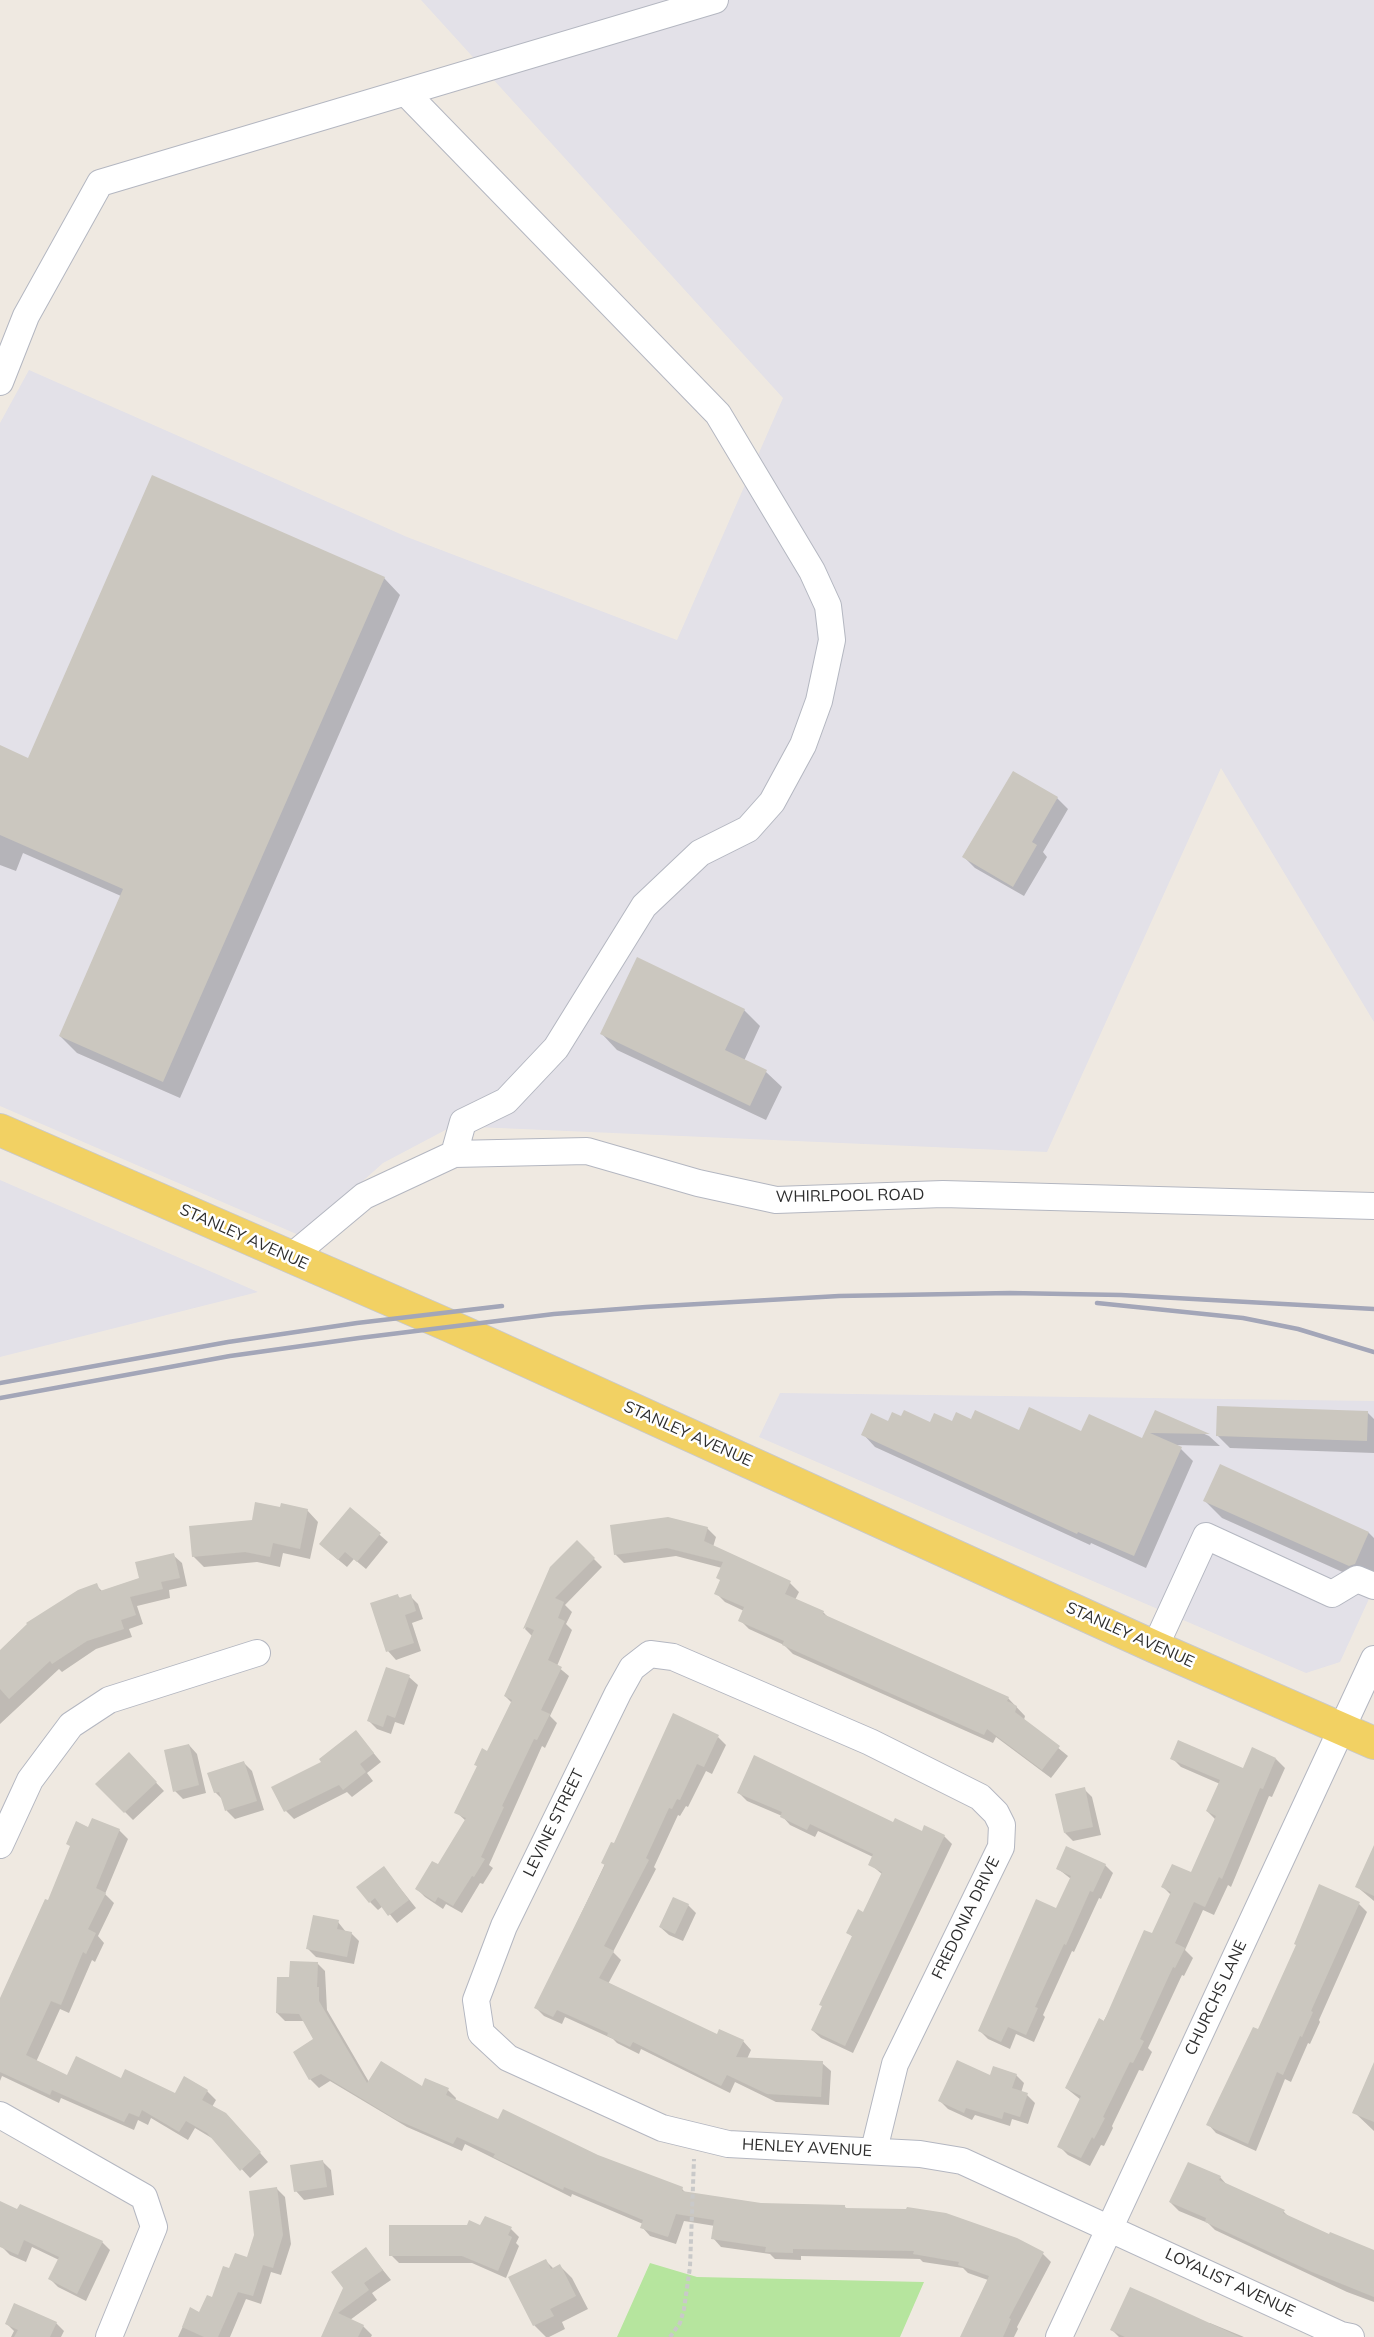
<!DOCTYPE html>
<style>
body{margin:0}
canvas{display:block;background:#efe9e1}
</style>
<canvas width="1374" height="2337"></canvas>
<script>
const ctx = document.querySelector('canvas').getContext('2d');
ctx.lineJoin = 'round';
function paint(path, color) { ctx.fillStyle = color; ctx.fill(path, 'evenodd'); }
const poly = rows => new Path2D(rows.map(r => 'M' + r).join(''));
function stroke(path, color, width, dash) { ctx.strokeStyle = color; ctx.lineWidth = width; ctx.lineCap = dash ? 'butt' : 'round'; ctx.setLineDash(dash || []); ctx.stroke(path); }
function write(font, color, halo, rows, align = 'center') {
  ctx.font = font + ' Mulish,sans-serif'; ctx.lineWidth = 5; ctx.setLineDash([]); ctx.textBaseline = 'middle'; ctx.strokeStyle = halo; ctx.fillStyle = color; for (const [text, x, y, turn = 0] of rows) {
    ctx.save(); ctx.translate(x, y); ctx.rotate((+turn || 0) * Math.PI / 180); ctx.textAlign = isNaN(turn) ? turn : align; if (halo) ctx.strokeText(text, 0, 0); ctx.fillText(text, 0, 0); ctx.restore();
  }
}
const industrial = poly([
 [421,0,1374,0,1374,1022,1221,768,1047,1152,453,1126,383,1163,301,1236,0,1106,0,423,29,370,407,537,677,640,783,398],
 [0,1180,258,1292,0,1357],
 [780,1393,1374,1401,1374,1588,1340,1662,1306,1673,759,1437]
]);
const green = poly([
 [650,2263,697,2277,924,2282,900,2337,617,2337]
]);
const shadow = poly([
 [384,578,400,595,180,1098,77,1053,60,1036,121,896,23,853,16,871,0,865,0,747,29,760],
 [1057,798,1068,809,1043,852,1047,857,1024,896,975,868,964,857],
 [744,1010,760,1026,744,1061,766,1072,782,1087,766,1120,617,1050,602,1034],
 [1155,1412,1209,1436,1220,1446,1174,1445,1181,1449,1193,1461,1146,1568,1091,1543,1090,1545,875,1447,863,1434,889,1423,931,1424,972,1421,1020,1432,1082,1433,1143,1440],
 [1367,1412,1374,1419,1374,1453,1230,1448,1217,1435],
 [1205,1501,1369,1533,1374,1538,1374,1575,1367,1583,1222,1518],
 [281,1508,307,1510,318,1522,310,1559,283,1553,280,1567,257,1562,204,1567,193,1556,253,1521],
 [350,1509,388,1542,366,1569,354,1559,347,1567,329,1552],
 [707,1528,716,1537,713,1547,790,1583,799,1592,795,1600,824,1613,829,1618,1008,1698,1025,1716,1024,1720,1068,1756,1051,1778,996,1737,993,1743,793,1654,784,1645,749,1629,740,1620,744,1611,725,1602,716,1593,721,1581,722,1568,676,1556,624,1563,615,1554],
 [577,1542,602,1567,565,1605,572,1612,566,1624,572,1630,557,1666,569,1676,550,1716,557,1723,545,1748,542,1746,489,1865,493,1868,483,1884,480,1883,462,1913,446,1904,443,1909,425,1897,417,1889,439,1866,466,1821,456,1812,478,1767,476,1765,488,1753,512,1703,505,1696,533,1637,525,1629,551,1568],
 [173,1555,182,1563,187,1586,169,1590,170,1598,137,1606,143,1624,129,1629,132,1637,96,1649,62,1672,59,1669,0,1724,0,1652,96,1585,103,1592,141,1580],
 [397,1595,401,1599,410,1596,418,1604,423,1619,412,1623,421,1651,396,1660,388,1651],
 [387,1669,409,1677,418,1685,404,1725,395,1722,391,1734,377,1729,369,1721],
 [356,1732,381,1762,367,1773,373,1781,352,1797,347,1792,294,1819,286,1811,273,1788,323,1763],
 [718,1737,726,1745,712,1774,706,1771,688,1807,686,1806,680,1816,678,1815,654,1867,656,1869,613,1952,621,1960,608,1984,717,2036,743,2041,751,2050,747,2059,822,2063,831,2071,829,2105,776,2102,735,2082,730,2093,641,2049,639,2054,617,2043,613,2039,565,2017,562,2024,544,2016,536,2008,614,1845],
 [189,1745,197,1754,206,1793,183,1799,175,1791],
 [129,1754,164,1791,133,1820,97,1784],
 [1172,1758,1244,1769,1276,1759,1285,1768,1272,1797,1269,1796,1231,1887,1228,1885,1214,1915,1203,1910,1185,1950,1193,1958,1184,1976,1182,1975,1148,2048,1152,2052,1143,2071,1139,2070,1112,2126,1113,2128,1104,2146,1101,2145,1090,2166,1068,2155,1059,2146,1081,2100,1066,2088,1152,1935,1171,1895,1163,1887,1191,1874,1216,1820,1207,1811,1220,1784,1181,1767],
 [244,1763,252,1771,264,1810,235,1819,227,1811,223,1800,215,1792],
 [1084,1789,1092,1797,1101,1835,1073,1841,1065,1833],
 [739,1793,894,1824,922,1833,944,1836,952,1844,853,2053,821,2038,812,2030,853,1937,848,1933,864,1914,883,1875,870,1864,873,1857,818,1831,815,1837,790,1825,782,1816,747,1801],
 [89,1829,119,1830,128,1839,105,1894,114,1903,98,1936,104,1943,95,1962,92,1960,69,2013,60,2009,36,2062,68,2077,122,2080,175,2095,207,2091,216,2100,212,2107,235,2124,268,2162,250,2178,215,2140,195,2128,188,2140,151,2118,148,2125,138,2120,134,2130,61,2098,59,2103,2,2076,0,2081,0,2001,49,1902],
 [1374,1848,1374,1901,1356,1886],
 [1105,1865,1113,1873,1101,1899,1099,1898,1074,1952,1072,1951,1043,2015,1045,2017,1034,2042,1016,2034,1010,2049,988,2039,980,2031,1056,1910,1071,1879,1057,1868],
 [384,1868,416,1908,397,1923,383,1906,378,1910,370,1902],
 [1320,1886,1359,1904,1367,1912,1319,2020,1320,2022,1310,2044,1308,2043,1291,2082,1285,2079,1256,2151,1216,2133,1208,2124,1258,2031,1297,1945],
 [688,1905,696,1913,683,1941,669,1935,660,1927],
 [338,1922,346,1932,351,1933,359,1941,354,1964,316,1957,308,1949],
 [317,1963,325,1971,327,2010,369,2082,448,2090,456,2098,455,2101,499,2121,682,2189,687,2194,761,2204,844,2206,847,2209,1043,2254,1051,2262,1017,2327,1018,2329,1014,2337,962,2337,988,2280,968,2273,963,2268,923,2262,920,2259,801,2256,801,2260,775,2259,770,2254,721,2247,713,2238,715,2226,684,2221,676,2244,650,2236,642,2227,643,2224,572,2194,571,2197,465,2144,462,2151,407,2127,330,2081,319,2088,310,2079,295,2052,315,2040,305,2021,285,2021,277,2013,291,1979],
 [1374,2066,1374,2131,1354,2112],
 [1016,2075,1024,2083,1021,2093,1027,2095,1035,2103,1028,2124,1012,2119,1010,2126,975,2115,972,2120,948,2109,940,2101,991,2077],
 [322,2161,331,2170,334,2195,304,2200,296,2191],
 [1220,2177,1228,2186,1284,2212,1290,2218,1330,2236,1374,2252,1374,2302,1347,2292,1215,2230,1208,2223,1179,2211,1170,2202],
 [277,2189,285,2197,291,2244,281,2275,271,2272,261,2304,246,2299,230,2337,178,2337,191,2309,200,2314,213,2299,230,2270,248,2258],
 [0,2203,102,2242,110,2250,86,2301,58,2287,50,2279,59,2260,32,2247,26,2262,10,2255,2,2247,0,2237],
 [481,2227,511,2229,519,2237,516,2243,519,2246,506,2278,472,2263,399,2263,391,2255],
 [366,2249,391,2280,372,2293,377,2300,350,2320,363,2326,372,2335,371,2337,322,2337],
 [545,2260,554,2269,560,2266,572,2278,588,2309,562,2322,565,2329,549,2337,546,2337,534,2325,511,2278],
 [56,2323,64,2331,61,2337,11,2337,14,2331,7,2324],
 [1210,2323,1244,2337,1119,2337,1112,2330]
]);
const building = poly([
 [152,475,385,577,163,1082,59,1036,123,889,0,835,0,745,28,758],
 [1013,771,1058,797,1032,842,1037,845,1013,887,962,857],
 [637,957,745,1009,725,1050,767,1070,750,1106,600,1034],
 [1217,1406,1368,1411,1367,1441,1216,1436],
 [1029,1407,1081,1431,1089,1414,1142,1438,1155,1410,1210,1434,1150,1433,1182,1447,1134,1556,1078,1532,1077,1534,861,1435,871,1413,888,1421,892,1412,901,1416,904,1410,930,1422,934,1413,952,1421,956,1412,971,1419,975,1410,1019,1430],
 [1220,1464,1369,1532,1355,1564,1349,1566,1203,1501],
 [255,1502,280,1507,281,1503,308,1509,300,1549,273,1543,270,1557,245,1552,192,1557,189,1526,252,1520],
 [350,1507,381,1533,357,1562,345,1552,338,1560,319,1544],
 [668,1517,708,1527,704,1541,791,1581,785,1594,824,1611,823,1614,1009,1697,1007,1701,1017,1706,1015,1712,1060,1746,1042,1770,987,1729,984,1735,782,1645,784,1641,738,1621,744,1607,714,1594,720,1580,716,1578,723,1562,667,1548,614,1555,610,1525],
 [577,1540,595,1558,555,1598,564,1602,558,1618,565,1621,548,1660,562,1667,541,1710,550,1714,537,1740,534,1739,502,1806,504,1807,481,1857,485,1859,474,1877,472,1876,453,1906,438,1897,435,1902,415,1889,432,1861,438,1864,466,1818,454,1813,477,1766,474,1765,482,1748,487,1751,512,1700,504,1696,534,1630,527,1627,523,1629,550,1567],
 [174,1553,180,1578,161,1582,163,1589,130,1597,136,1615,121,1620,124,1629,87,1641,52,1664,50,1661,9,1699,0,1689,0,1650,27,1624,26,1623,78,1590,97,1583,100,1591,139,1578,135,1562],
 [398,1594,399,1598,411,1594,416,1611,405,1615,414,1643,386,1652,370,1603],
 [386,1667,410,1675,395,1718,387,1715,383,1727,367,1721],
 [673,1713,719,1735,704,1767,697,1764,680,1800,677,1799,672,1809,669,1808,646,1858,649,1860,604,1946,614,1951,599,1978,717,2034,719,2029,744,2040,736,2057,823,2061,821,2097,767,2094,727,2075,721,2086,633,2042,630,2047,607,2036,608,2033,557,2010,553,2017,534,2008,605,1865,601,1863,611,1842,614,1843],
 [356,1730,374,1753,360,1764,366,1772,343,1790,339,1785,284,1812,271,1787,321,1762,319,1759],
 [1178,1740,1243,1768,1252,1747,1276,1758,1263,1789,1260,1788,1222,1879,1219,1877,1205,1907,1194,1902,1175,1943,1185,1948,1175,1968,1173,1967,1140,2039,1144,2041,1133,2063,1130,2062,1103,2117,1105,2118,1094,2139,1092,2137,1081,2158,1057,2147,1081,2096,1065,2088,1099,2018,1104,2021,1144,1930,1152,1933,1171,1892,1161,1887,1172,1864,1191,1872,1216,1816,1206,1811,1220,1780,1170,1759],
 [189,1744,199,1785,173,1792,164,1750],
 [129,1752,157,1782,124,1813,95,1784],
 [754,1755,893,1822,895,1818,922,1831,924,1825,945,1835,845,2046,811,2030,822,2006,819,2005,852,1936,846,1933,858,1909,863,1912,882,1872,868,1865,873,1854,810,1824,807,1830,780,1817,782,1812,737,1793],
 [244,1761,257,1801,225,1811,219,1792,214,1793,207,1773],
 [1085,1787,1093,1827,1064,1833,1055,1794],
 [92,1818,120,1829,96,1888,106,1893,88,1929,96,1933,86,1954,83,1952,61,2005,51,2001,26,2055,67,2075,76,2056,121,2078,125,2069,175,2093,184,2076,208,2090,202,2100,226,2113,261,2152,240,2171,207,2133,186,2121,179,2132,142,2110,139,2117,129,2113,124,2122,52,2090,50,2095,0,2072,0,1998,45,1899,48,1900,70,1846,66,1844,76,1821,88,1827],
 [1374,1845,1374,1896,1355,1887],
 [1066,1846,1106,1864,1093,1892,1090,1891,1066,1945,1064,1944,1035,2007,1038,2008,1026,2035,1008,2027,1001,2042,978,2031,1036,1899,1056,1908,1071,1876,1056,1869],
 [384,1866,409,1900,388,1916,375,1898,369,1903,356,1887],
 [1319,1884,1360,1902,1311,2011,1313,2012,1302,2037,1300,2036,1283,2075,1277,2072,1248,2144,1206,2125,1253,2027,1258,2029,1296,1945,1294,1944],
 [673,1897,689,1904,675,1934,659,1927],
 [313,1915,339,1920,337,1929,352,1932,347,1957,306,1949],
 [290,1961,318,1962,317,1987,319,1987,319,2001,367,2083,381,2061,422,2086,425,2078,449,2088,446,2095,498,2119,503,2109,598,2155,683,2187,682,2191,761,2203,845,2205,845,2208,906,2209,907,2207,946,2213,1017,2238,1044,2252,1009,2318,1011,2319,1003,2337,960,2337,989,2276,958,2265,959,2262,913,2254,914,2251,793,2249,793,2253,765,2252,766,2247,711,2239,714,2220,676,2214,668,2237,640,2228,643,2220,564,2187,563,2190,493,2157,495,2154,457,2137,453,2144,397,2120,321,2074,309,2080,293,2052,313,2039,299,2014,276,2013,277,1977,289,1977],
 [957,2060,990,2075,993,2066,1017,2074,1012,2088,1028,2093,1020,2117,1004,2112,1002,2119,966,2108,964,2113,938,2101],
 [1374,2062,1374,2122,1352,2113],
 [323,2160,327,2187,294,2192,290,2165],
 [1188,2162,1221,2176,1219,2180,1285,2210,1283,2213,1329,2234,1330,2232,1374,2250,1374,2297,1312,2272,1205,2222,1206,2218,1169,2202],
 [277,2187,283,2235,273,2268,263,2265,253,2296,238,2292,218,2337,204,2337,182,2327,190,2307,199,2312,207,2295,212,2297,223,2266,229,2268,235,2253,247,2257,254,2235,249,2191],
 [0,2201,17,2209,20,2204,103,2241,77,2294,48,2279,59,2257,24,2240,18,2255,0,2247],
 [485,2216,512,2227,508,2235,512,2237,498,2271,462,2256,389,2256,389,2225,467,2225,469,2220,480,2225],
 [366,2247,383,2270,364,2283,369,2290,338,2313,364,2325,358,2337,321,2337,343,2288,331,2272],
 [546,2259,551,2269,560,2264,576,2296,550,2309,554,2316,533,2326,508,2277],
 [1130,2287,1155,2298,1240,2337,1125,2337,1110,2330],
 [14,2303,57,2322,50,2337,14,2337,18,2330,5,2324]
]);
const path = poly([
 [670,2337,680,2323,684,2309,690,2267,694,2159]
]);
const minor = poly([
 [406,93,718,414,812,571,828,606,832,640,819,701,803,745,772,802,748,829,700,853,644,906,556,1048,506,1101,463,1122,454,1154],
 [0,382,26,316,100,183,715,0],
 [291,1257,364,1196,454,1154,587,1151,698,1183,776,1200,943,1194,1374,1206],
 [1155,1647,1206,1536,1332,1594,1357,1579,1374,1586],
 [0,1845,30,1780,71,1725,109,1700,257,1653],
 [0,2115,144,2197,154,2227,109,2337],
 [874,2150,895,2064,1001,1847,1002,1825,996,1813,980,1797,870,1742,673,1657,650,1654,632,1668,618,1693,504,1926,476,2000,481,2033,508,2058,662,2128,728,2144,920,2154,962,2161,1341,2335,1351,2337],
 [1059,2337,1374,1659]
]);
const major = poly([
 [0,1130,450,1326,1155,1647,1374,1743]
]);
const rail = poly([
 [1097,1303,1243,1318,1298,1329,1374,1352],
 [0,1383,228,1342,357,1323,502,1306],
 [0,1398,230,1356,359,1338,554,1314,646,1307,839,1296,1010,1293,1121,1295,1374,1309]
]);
const streetNames = [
 ["WHIRLPOOL ROAD",850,1196,-1],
 ["STANLEY AVENUE",244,1237,24],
 ["STANLEY AVENUE",688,1434,24],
 ["STANLEY AVENUE",1130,1635,24],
 ["LEVINE STREET",554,1823,-64],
 ["FREDONIA DRIVE",966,1918,-64],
 ["CHURCHS LANE",1216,1998,-65],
 ["HENLEY AVENUE",807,2148,3],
 ["LOYALIST AVENUE",1230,2283,25]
];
paint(industrial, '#e3e1e8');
paint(green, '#b6e59e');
paint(shadow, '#0003');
paint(building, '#cbc7bf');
stroke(minor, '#b4b7c1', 28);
stroke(major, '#c9c9c9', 34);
stroke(path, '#c9c9c9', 4, [4.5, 3]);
stroke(minor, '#fff', 26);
stroke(major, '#f2d163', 32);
stroke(rail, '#a3a6b8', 4.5);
write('16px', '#2e2e2e', '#fff', streetNames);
</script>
